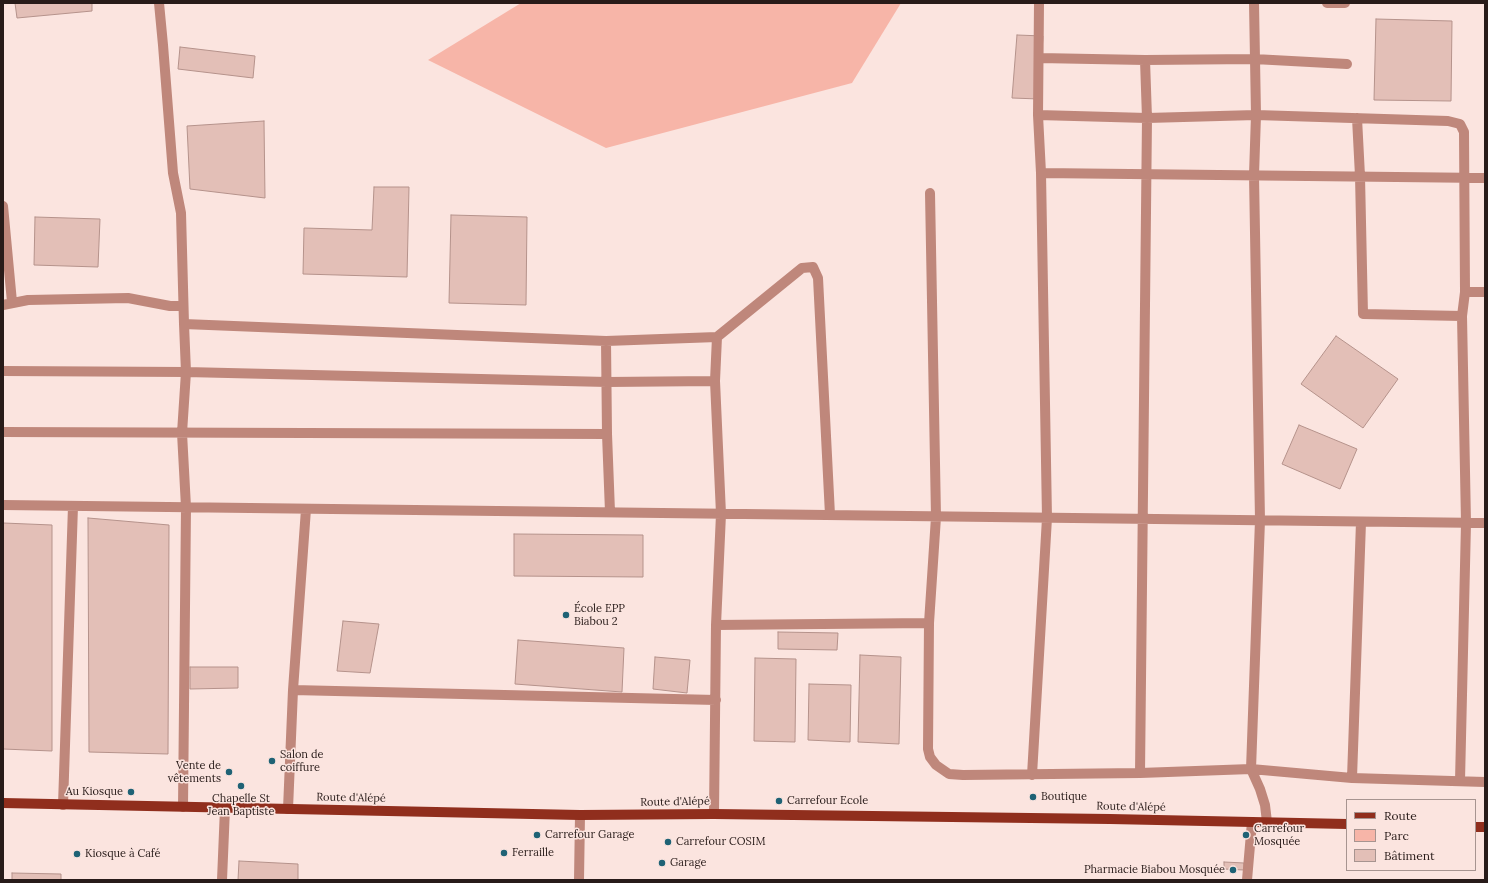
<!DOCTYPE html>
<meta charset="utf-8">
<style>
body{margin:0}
#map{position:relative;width:1488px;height:883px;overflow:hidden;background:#fbe4df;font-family:Lora,serif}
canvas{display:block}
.frame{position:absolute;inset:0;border:4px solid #281b19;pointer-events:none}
.legend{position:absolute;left:1346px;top:799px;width:130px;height:72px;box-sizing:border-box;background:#fbe4df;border:1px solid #a79490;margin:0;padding:5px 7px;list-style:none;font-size:12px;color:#281b19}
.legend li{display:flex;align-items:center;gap:8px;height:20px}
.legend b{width:20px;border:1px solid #a79490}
</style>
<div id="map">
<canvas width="1488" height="883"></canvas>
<div class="frame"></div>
<ul class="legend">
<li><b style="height:5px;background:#902e1d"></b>Route</li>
<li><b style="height:11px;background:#f7b5a8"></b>Parc</li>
<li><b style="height:11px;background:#e3bfb7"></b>Bâtiment</li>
</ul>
</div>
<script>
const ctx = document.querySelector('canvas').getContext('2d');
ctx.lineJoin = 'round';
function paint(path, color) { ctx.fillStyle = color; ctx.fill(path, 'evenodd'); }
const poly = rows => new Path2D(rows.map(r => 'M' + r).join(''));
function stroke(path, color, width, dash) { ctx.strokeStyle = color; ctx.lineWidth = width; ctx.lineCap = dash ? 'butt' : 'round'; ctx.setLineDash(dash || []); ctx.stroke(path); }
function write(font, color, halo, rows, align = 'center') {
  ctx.font = font + ' Lora,serif'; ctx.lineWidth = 3; ctx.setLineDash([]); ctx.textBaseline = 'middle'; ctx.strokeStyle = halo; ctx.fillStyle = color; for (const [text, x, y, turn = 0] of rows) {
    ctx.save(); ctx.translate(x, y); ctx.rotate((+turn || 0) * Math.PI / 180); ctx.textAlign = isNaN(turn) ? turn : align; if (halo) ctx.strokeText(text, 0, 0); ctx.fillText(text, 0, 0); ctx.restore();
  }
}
const green = poly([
 [521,3,901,3,852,83,606,148,428,60]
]);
const building = poly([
 [15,3,92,3,92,11,17,18,15,3],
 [1376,19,1452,21,1451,101,1374,100,1376,19],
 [1017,35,1043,36,1039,99,1012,98,1017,35],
 [180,47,255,56,253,78,178,69,180,47],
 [264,121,265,198,190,189,187,126,264,121],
 [374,187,409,187,407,277,303,274,304,228,372,230,374,187],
 [451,215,527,217,526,305,449,303,451,215],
 [35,217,100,219,98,267,34,265,35,217],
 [1336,336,1398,379,1363,428,1301,384,1336,336],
 [1299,425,1357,449,1340,489,1282,464,1299,425],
 [88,518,169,525,168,754,89,752,88,518],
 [3,523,52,525,52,751,3,749,3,523],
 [514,534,643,535,643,577,514,576,514,534],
 [343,621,379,624,370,673,337,671,343,621],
 [778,632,838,633,837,650,778,649,778,632],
 [518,640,624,648,622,692,515,684,518,640],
 [860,655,901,657,899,744,858,742,860,655],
 [655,657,690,660,687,693,653,689,655,657],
 [755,658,796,659,795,742,754,741,755,658],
 [190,667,238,667,238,688,190,689,190,667],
 [809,684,851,685,850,742,808,740,809,684],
 [239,861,298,864,298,880,238,880,239,861],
 [1224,862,1244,863,1244,870,1224,869,1224,862],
 [12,873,61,874,61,880,12,880,12,873]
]);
const minor = poly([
 [159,3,163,45,173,173,181,213,184,324],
 [1254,3,1256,115,1254,175,1260,520,1251,769,1260,789,1265,805,1267,822],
 [1327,3,1345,3],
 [1039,58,1145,60,1254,59,1347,64],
 [1038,115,1147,118,1256,115,1448,121,1460,124,1464,132,1465,292,1462,316,1466,523,1460,781],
 [1357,118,1360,176,1363,314,1462,316],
 [1041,173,1485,178],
 [930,193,936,517,929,623,928,749,930,757,936,765,949,774,963,775,1140,773,1251,769,1352,778,1485,782],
 [3,206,12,302],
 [1465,292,1485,292],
 [3,305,28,300,128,298,170,306,183,306],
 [606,341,717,337,802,268,813,267,818,278,830,515],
 [3,371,186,372,607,382,715,381],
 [3,432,607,434],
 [3,505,1485,523],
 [716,625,929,623],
 [293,690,716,700],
 [1140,773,1147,118,1145,60],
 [1032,775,1047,518,1041,173,1038,115,1039,3],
 [1352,778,1361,522],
 [63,805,73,506],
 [183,807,186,507,182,433,186,372,184,324,606,341,607,434,610,512],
 [288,809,293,690,306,509],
 [714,814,716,625,721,514,715,381,717,337],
 [222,880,225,808],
 [579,880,580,815],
 [1247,880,1252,822]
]);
const major = poly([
 [3,803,580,815,714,814,1110,819,1347,824],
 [1475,827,1485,827]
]);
const markers = [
 [566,615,4,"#1f6275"],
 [272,761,4,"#1f6275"],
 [229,772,4,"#1f6275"],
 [241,786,4,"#1f6275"],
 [131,792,4,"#1f6275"],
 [1033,797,4,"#1f6275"],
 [779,801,4,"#1f6275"],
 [537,835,4,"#1f6275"],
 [1246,835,4,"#1f6275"],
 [668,842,4,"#1f6275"],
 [504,853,4,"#1f6275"],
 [77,854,4,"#1f6275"],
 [662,863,4,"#1f6275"],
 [1233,870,4,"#1f6275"]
];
const poiNames = [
 ["École EPP",574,609],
 ["Biabou 2",574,622],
 ["Salon de",280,755],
 ["coiffure",280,768],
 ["Vente de",221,766,"right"],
 ["vêtements",221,779,"right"],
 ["Au Kiosque",123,792,"right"],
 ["Boutique",1041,797],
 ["Chapelle St",241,799,"center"],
 ["Jean Baptiste",241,812,"center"],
 ["Carrefour Ecole",787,801],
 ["Carrefour",1254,829],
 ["Mosquée",1254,842],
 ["Carrefour Garage",545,835],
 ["Carrefour COSIM",676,842],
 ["Ferraille",512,853],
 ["Kiosque à Café",85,854],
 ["Garage",670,863],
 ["Pharmacie Biabou Mosquée",1225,870,"right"]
];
const streetNames = [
 ["Route d'Alépé",351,798,1],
 ["Route d'Alépé",675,802,-1],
 ["Route d'Alépé",1131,807,1]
];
paint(green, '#f7b5a8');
paint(building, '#e3bfb7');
stroke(building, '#b5928b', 1);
stroke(minor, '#bf877b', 10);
stroke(major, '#902e1d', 10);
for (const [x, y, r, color] of markers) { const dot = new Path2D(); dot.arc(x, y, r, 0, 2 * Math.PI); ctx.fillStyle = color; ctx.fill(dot); stroke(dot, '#fbe4df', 1.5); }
write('11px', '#281b19', '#fbe4df', poiNames, 'left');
write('11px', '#281b19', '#fbe4df', streetNames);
</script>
